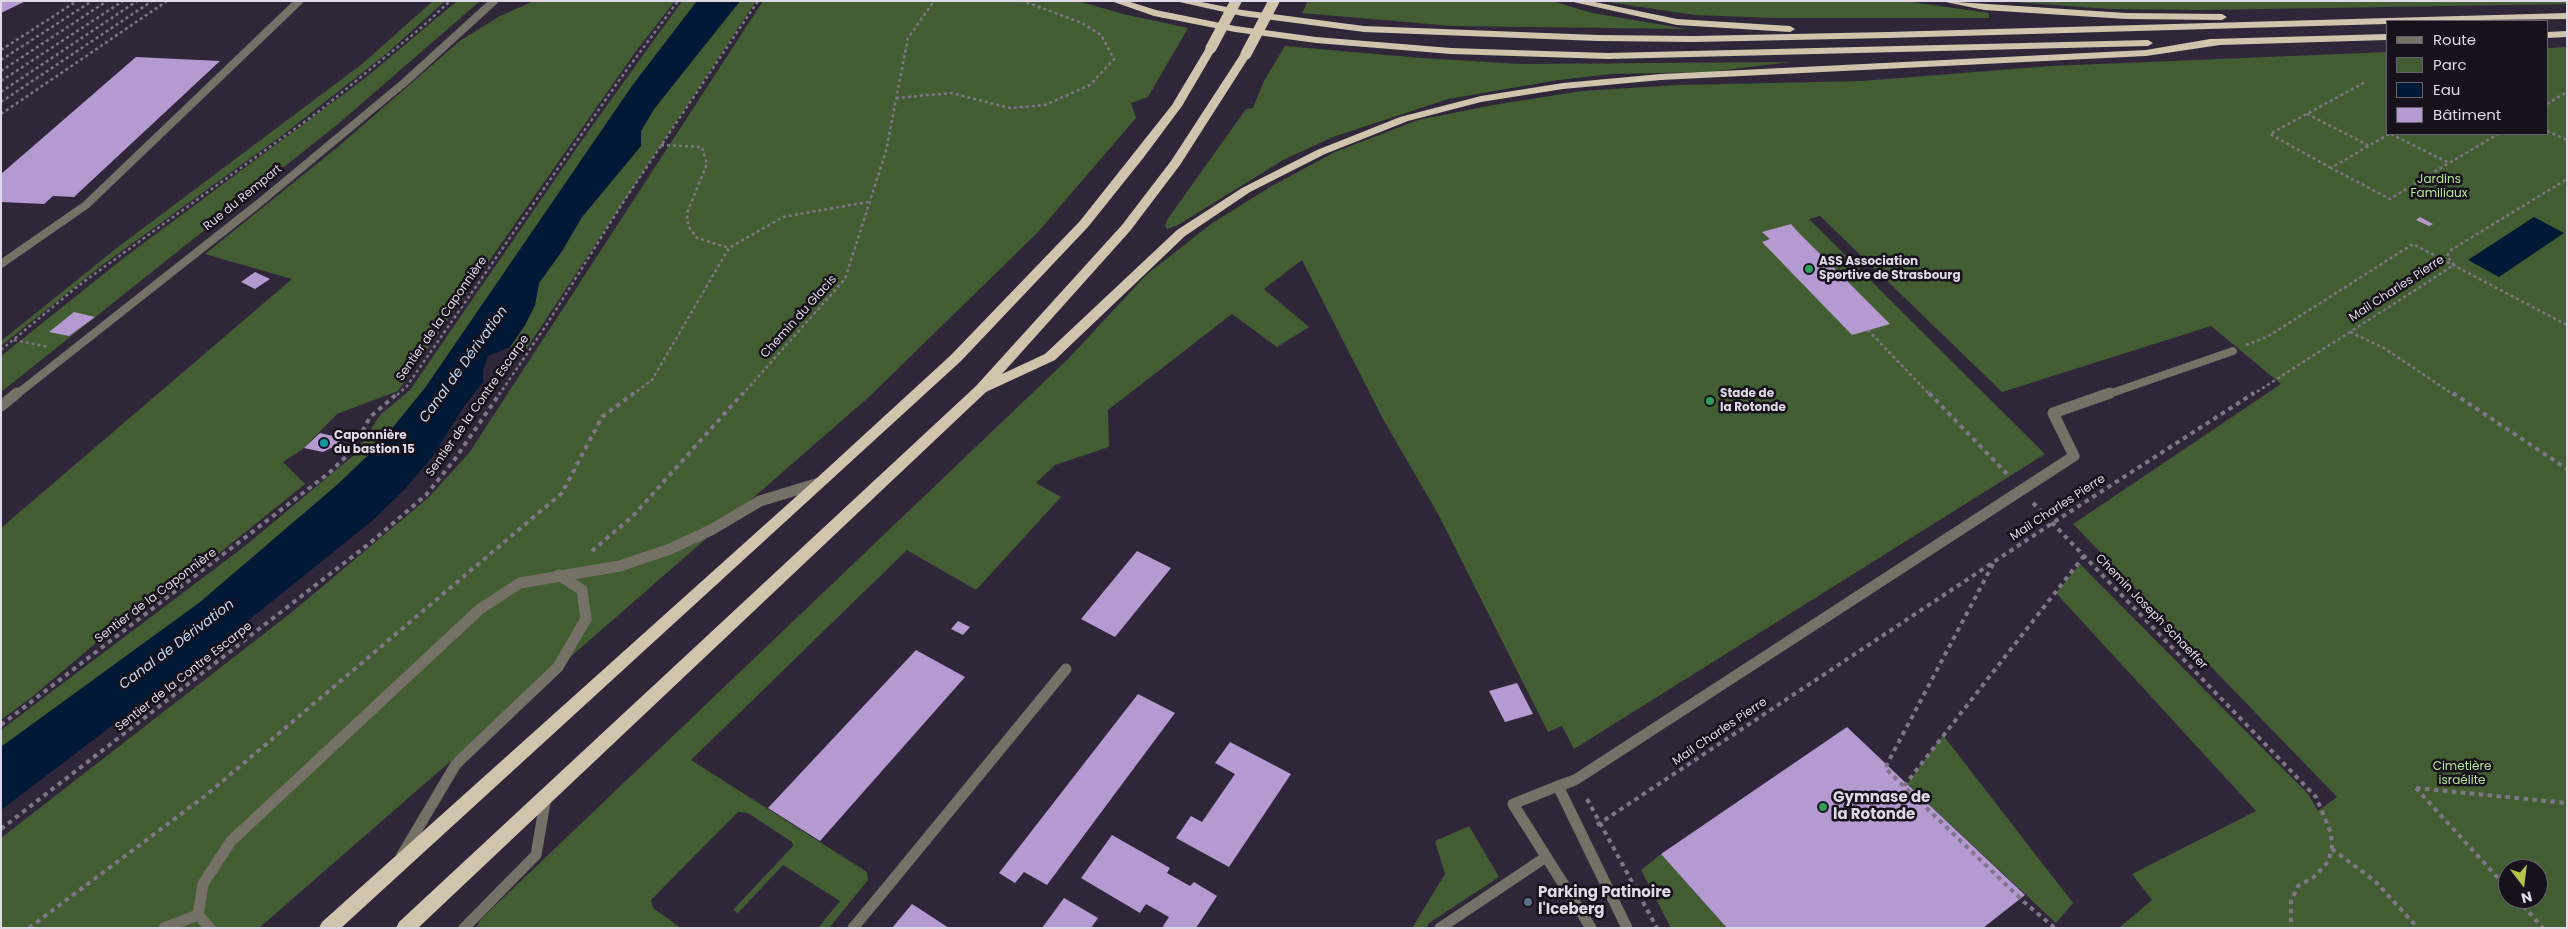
<!DOCTYPE html>
<meta charset="utf-8">
<style>
body{margin:0}
#map{position:relative;width:2568px;height:929px;overflow:hidden;background:#30263a;font-family:Poppins,sans-serif}
canvas{display:block}
.frame{position:absolute;inset:0;border:2px solid #dfd8e6;pointer-events:none}
.legend{position:absolute;left:2386px;top:20px;width:162px;height:115px;box-sizing:border-box;background:#16111a;border:1px solid #66616c;margin:0;padding:6px 9px;list-style:none;font-size:15px;color:#dfd8e6}
.legend li{display:flex;align-items:center;gap:10px;height:25px}
.legend b{width:25px;border:1px solid #66616c}
.north{position:absolute;left:2498px;top:859px;width:50px;height:50px;box-sizing:border-box;background:#16111a;border:1px solid #66616c;border-radius:50%;rotate:165deg;font-size:14px;font-weight:700;line-height:20px;text-align:center;color:#dfd8e6}
.north::after{content:'';display:block;margin:auto;width:18px;height:22px;background:#b4c24a;clip-path:polygon(50% 0,100% 100%,50% 72%,0 100%)}
</style>
<div id="map">
<canvas width="2568" height="929"></canvas>
<div class="frame"></div>
<ul class="legend">
<li><b style="height:6px;background:#767166"></b>Route</li>
<li><b style="height:14px;background:#435d33"></b>Parc</li>
<li><b style="height:14px;background:#001936"></b>Eau</li>
<li><b style="height:14px;background:#b599d1"></b>Bâtiment</li>
</ul>
<div class="north">N</div>
</div>
<script>
const ctx = document.querySelector('canvas').getContext('2d');
ctx.lineJoin = 'round';
function paint(path, color) { ctx.fillStyle = color; ctx.fill(path, 'evenodd'); }
const poly = rows => new Path2D(rows.map(r => 'M' + r).join(''));
function stroke(path, color, width, dash) { ctx.strokeStyle = color; ctx.lineWidth = width; ctx.lineCap = dash ? 'butt' : 'round'; ctx.setLineDash(dash || []); ctx.stroke(path); }
function write(font, color, halo, rows, align = 'center') {
  ctx.font = font + ' Poppins,sans-serif'; ctx.lineWidth = 5; ctx.setLineDash([]); ctx.textBaseline = 'middle'; ctx.strokeStyle = halo; ctx.fillStyle = color; for (const [text, x, y, turn = 0] of rows) {
    ctx.save(); ctx.translate(x, y); ctx.rotate((+turn || 0) * Math.PI / 180); ctx.textAlign = isNaN(turn) ? turn : align; if (halo) ctx.strokeText(text, 0, 0); ctx.fillText(text, 0, 0); ctx.restore();
  }
}
const green = poly([
 [433,1,445,1,386,54,284,134,101,266,1,346,1,341,118,247,362,64],
 [457,1,480,1,338,124,1,392,1,356,125,257,364,79],
 [534,1,675,1,636,51,398,391,337,414,304,448,283,462,305,484,176,588,123,620,32,697,1,720,1,528,292,279,205,254,339,146,461,40,500,16],
 [682,1,697,1,632,86,425,388,377,447,337,485,199,603,1,747,1,730,245,546,354,455,380,415,410,390,580,143],
 [740,1,756,1,527,348,510,347,525,325,535,305,539,283,562,251,582,217,641,146,641,131,654,109],
 [763,1,1078,1,1123,14,1188,28,1148,97,1131,103,1136,118,1038,232,870,396,259,928,1,928,1,838,292,612,428,498,469,453],
 [1308,1,1552,1,1592,13,1687,29,1452,26,1302,13],
 [1601,1,1904,1,1989,13,1989,18,1775,18,1695,15],
 [1998,1,2567,1,2567,4,2202,10,2110,9],
 [1285,46,1421,58,1521,64,1790,62,1709,72,1612,74,1558,80,1448,99,1333,137,1283,160,1178,225,1167,229,1165,226,1167,220,1246,109,1253,108,1264,81],
 [2567,47,2567,928,2119,928,2152,900,2132,874,2256,811,2056,593,2080,564,2308,794,2318,811,2337,797,2073,524,2281,384,2211,326,2002,392,1820,216,1809,219,2045,454,1574,749,1562,726,1548,732,1438,514,1383,419,1302,260,1264,289,1309,327,1277,347,1232,314,1108,410,1109,447,1055,465,1036,483,1061,497,976,590,907,550,691,760,867,872,868,880,829,928,818,928,840,901,783,865,738,913,733,910,793,846,792,842,748,813,738,812,651,900,653,908,681,928,476,928,481,919,1068,359,1146,275,1211,224,1270,187,1335,152,1418,120,1493,105,1582,91,1678,85,1862,81,2051,66,2387,52,2387,134,2547,134,2547,48],
 [2508,869,2538,869,2538,899,2508,899],
 [1943,735,2073,903,2056,923,1907,784],
 [1469,826,1499,877,1429,923,1426,928,1412,928,1445,874,1435,841],
 [1661,854,1727,928,1671,928,1641,870]
]);
const water = poly([
 [697,1,740,1,654,109,641,131,641,146,582,217,562,251,539,283,535,305,525,325,510,347,488,356,483,370,483,382,463,408,433,456,404,490,372,521,209,652,1,810,1,747,199,603,337,485,377,447,425,388,632,86],
 [2534,217,2564,233,2499,277,2468,260]
]);
const building = poly([
 [1,1,26,1,1,13],
 [136,57,220,61,74,197,53,196,44,204,1,202,1,174],
 [2420,217,2433,224,2429,226,2416,220],
 [1791,224,1798,232,1890,324,1852,335,1762,242,1770,239,1762,232],
 [255,272,270,279,255,289,241,282],
 [74,312,95,317,69,336,49,332],
 [320,433,337,437,340,441,337,445,323,452,304,448],
 [1137,551,1171,568,1115,637,1081,619],
 [958,621,970,627,963,635,951,629],
 [916,650,965,677,820,841,768,808],
 [1517,683,1533,714,1505,722,1489,691],
 [1138,694,1175,713,1047,885,1024,872,1015,883,999,873],
 [1847,727,1907,784,2025,895,1983,928,1727,928,1661,854],
 [1230,742,1291,774,1229,867,1176,838,1191,816,1202,822,1235,774,1215,763],
 [1112,835,1170,868,1167,873,1190,886,1194,882,1217,896,1196,928,1165,928,1163,926,1169,917,1146,904,1140,913,1081,878],
 [1064,898,1098,918,1091,928,1042,928],
 [912,904,949,928,892,928]
]);
const pathFar1 = poly([
 [1,50,77,1],
 [1,60,92,1],
 [1,71,107,1],
 [1,81,123,1],
 [1,92,137,1],
 [896,98,952,93,1010,108,1045,105,1090,85,1114,59,1101,35,1082,23,1023,1],
 [1,102,152,1],
 [2547,104,2567,92],
 [1,114,167,1],
 [2307,114,2368,145],
 [2547,131,2567,140],
 [2389,134,2331,168,2390,199,2449,163],
 [2391,134,2449,163,2498,134],
 [661,145,702,147,707,164,687,213,688,226,697,238,729,248],
 [2331,168,2270,134,2367,81],
 [1868,330,1930,395],
 [2350,332,2384,348,2454,395],
 [14,340,49,347],
 [2246,345,2267,337,2413,244,2567,325],
 [1,350,78,286,318,112,422,27,450,1],
 [397,395,407,386,620,79,678,1],
 [499,395,547,324,624,201,758,1],
 [632,395,652,380,729,248,783,217,868,202],
 [742,395,845,279,886,151,908,38,934,1],
 [2252,395,2454,265,2447,256,2451,250,2567,179]
]);
const path = poly([
 [1929,393,2009,476],
 [2453,393,2567,469],
 [2033,503,2316,797,2331,833,2332,849,2328,862,2314,877,2298,886,2291,901,2291,928],
 [592,551,633,516,743,393],
 [1993,564,1885,768,2024,902,2055,928],
 [1,725,329,473,352,451,370,417,398,393],
 [1904,786,2083,557],
 [2416,788,2567,803],
 [2416,788,2508,889],
 [1587,799,1657,928],
 [1597,825,2051,524,2254,393],
 [1,829,370,543,426,495,455,459,500,393],
 [2332,849,2375,881,2418,928],
 [2517,899,2543,928],
 [29,928,205,796,562,493,602,417,634,393]
]);
const serviceFar1 = poly([
 [1,264,86,205,299,1],
 [2106,395,2233,351]
]);
const service = poly([
 [1558,786,1575,780,2074,456,2053,413,2110,393],
 [402,855,456,764,558,667,586,619,582,590,559,575],
 [883,892,1066,669],
 [198,915,203,884,231,841,480,609,520,583,620,566,670,549,711,530,760,501,819,483],
 [164,928,198,915,210,928],
 [464,928,536,855,546,797]
]);
const minor = poly([
 [853,928,883,892],
 [1440,928,1546,857],
 [1591,928,1513,804,1558,786,1627,928]
]);
const tertiaryFar1 = poly([
 [16,395,258,204,405,82,494,1]
]);
const tertiary = poly([
 [1,406,17,393]
]);
const trunk = poly([
 [1111,1,1127,1,1156,10,1235,26,1316,37,1451,48,1608,53,2148,40,2153,43,2148,46,1608,59,1451,54,1316,43,1235,32,1154,16,1111,1],
 [1175,1,1196,1,1242,10,1364,26,1598,35,1694,36,1888,32,2567,13,2567,19,2387,21,2387,24,1888,38,1694,42,1598,41,1364,32,1242,16,1175,1],
 [1569,1,1590,1,1677,19,1790,26,1795,29,1790,32,1677,25,1569,1],
 [1941,1,2126,13,2222,14,2227,17,2222,20,2126,19,1984,10,1941,1],
 [2567,31,2567,37,2547,38,2547,32,2567,31],
 [2387,34,2387,40,2220,45,2146,56,1661,80,1563,89,1481,102,1408,121,1325,154,1250,192,1185,236,1055,360,986,392,418,928,396,928,399,922,976,386,1122,225,1171,161,1242,52,1250,52,1251,54,1180,165,1130,231,1002,374,1045,354,1177,230,1242,188,1317,150,1400,117,1481,96,1563,83,1661,74,2146,50,2210,39,2387,34],
 [1211,45,1216,48,1182,106,1144,157,1088,227,961,361,341,928,319,928,322,922,818,477,951,355,1080,221,1172,105,1206,48,1211,45]
]);
const trunkBridge = poly([
 [1211,48,1236,1],
 [1246,54,1274,1]
]);
const markers = [
 [1809,269,5,"#2e9e5b"],
 [1710,401,5,"#2e9e5b"],
 [324,443,5,"#0f9aa8"],
 [1823,807,5,"#2e9e5b"],
 [1528,902,5,"#5c6f8a"]
];
const parkNames = [
 ["Jardins",2439,180],
 ["Familiaux",2439,194],
 ["Cimetière",2462,767],
 ["israélite",2462,781]
];
const streetNames = [
 ["Rue du Rempart",243,198,-39],
 ["Mail Charles Pierre",2397,289,-33],
 ["Chemin du Glacis",799,317,-48],
 ["Sentier de la Caponnière",442,319,-55],
 ["Sentier de la Contre Escarpe",478,406,-55],
 ["Mail Charles Pierre",2058,508,-33],
 ["Sentier de la Caponnière",156,596,-37],
 ["Chemin Joseph Schaeffer",2151,612,46],
 ["Sentier de la Contre Escarpe",184,677,-38],
 ["Mail Charles Pierre",1720,732,-34]
];
const poiNames = [
 ["ASS Association",1819,262],
 ["Sportive de Strasbourg",1819,276],
 ["Stade de",1720,394],
 ["la Rotonde",1720,408],
 ["Caponnière",334,436],
 ["du bastion 15",334,450]
];
const waterNames = [
 ["Canal de Dérivation",464,365,-54],
 ["Canal de Dérivation",177,645,-37]
];
const nearPoinames = [
 ["Gymnase de",1833,798],
 ["la Rotonde",1833,815],
 ["Parking Patinoire",1538,893],
 ["l'Iceberg",1538,910]
];
paint(green, '#435d33');
paint(water, '#001936');
paint(building, '#b599d1');
stroke(pathFar1, '#7f7687', 2.5, [3, 3]);
stroke(path, '#7f7687', 4, [4.5, 4.5]);
stroke(serviceFar1, '#767166', 8);
stroke(service, '#767166', 11);
stroke(minor, '#767166', 11);
stroke(tertiaryFar1, '#767166', 8);
stroke(tertiary, '#767166', 11);
paint(trunk, '#d1c4ac');
stroke(trunkBridge, '#d1c4ac', 11);
for (const [x, y, r, color] of markers) { const dot = new Path2D(); dot.arc(x, y, r, 0, 2 * Math.PI); ctx.fillStyle = color; ctx.fill(dot); stroke(dot, '#16111a', 2); }
write('12px', '#b4e496', '#16111a', parkNames);
write('12px', '#dfd8e6', '#16111a', streetNames);
write('bold 12px', '#dfd8e6', '#16111a', poiNames, 'left');
write('italic 14px', '#bfd8f3', '#16111a', waterNames);
write('bold 15px', '#dfd8e6', '#16111a', nearPoinames, 'left');
</script>
